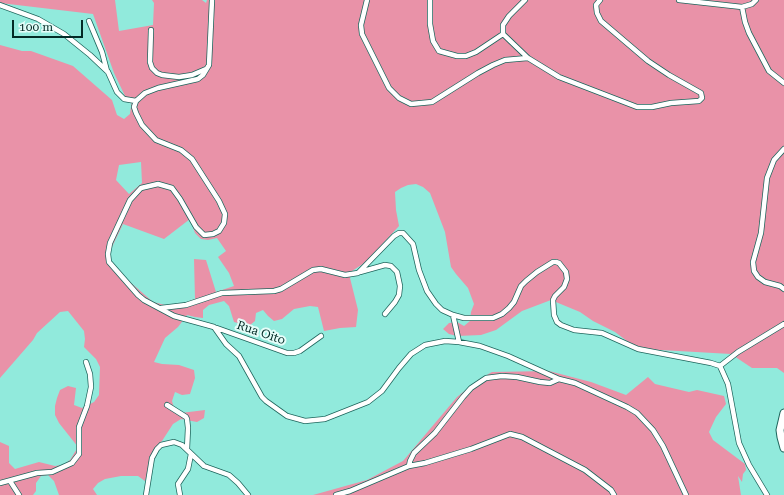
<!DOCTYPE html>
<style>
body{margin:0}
#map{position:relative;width:784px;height:495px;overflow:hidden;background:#91eadc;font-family:"Roboto Serif",serif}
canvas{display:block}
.scale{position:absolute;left:12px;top:20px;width:71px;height:18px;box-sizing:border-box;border:2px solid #032b26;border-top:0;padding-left:5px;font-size:12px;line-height:14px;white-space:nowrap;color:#032b26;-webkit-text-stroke:3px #e5fdf9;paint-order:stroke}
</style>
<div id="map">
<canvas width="784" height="495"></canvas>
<div class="scale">100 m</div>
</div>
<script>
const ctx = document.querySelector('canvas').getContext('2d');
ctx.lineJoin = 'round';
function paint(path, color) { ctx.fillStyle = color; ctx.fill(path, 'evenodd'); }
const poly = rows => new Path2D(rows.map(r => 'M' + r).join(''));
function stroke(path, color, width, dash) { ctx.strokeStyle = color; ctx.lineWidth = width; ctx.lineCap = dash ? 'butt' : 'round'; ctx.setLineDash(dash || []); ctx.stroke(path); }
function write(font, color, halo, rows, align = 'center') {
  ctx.font = font + ' "Roboto Serif",serif'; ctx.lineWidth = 4; ctx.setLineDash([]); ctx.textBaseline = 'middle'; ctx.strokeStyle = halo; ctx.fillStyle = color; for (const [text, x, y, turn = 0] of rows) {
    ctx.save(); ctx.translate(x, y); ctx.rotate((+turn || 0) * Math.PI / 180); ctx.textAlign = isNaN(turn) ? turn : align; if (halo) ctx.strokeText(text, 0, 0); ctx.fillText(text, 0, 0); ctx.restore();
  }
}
const green = poly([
 [0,0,115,0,119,31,153,25,154,3,152,0,202,0,206,3,207,0,784,0,784,373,777,368,752,368,731,354,643,349,635,347,615,332,593,321,580,312,551,300,522,311,496,330,481,335,457,336,449,334,443,329,449,323,457,322,464,326,470,321,471,312,474,304,468,288,456,274,451,267,445,232,430,193,423,187,416,184,408,185,401,188,395,192,396,210,399,226,366,262,352,271,350,278,358,310,356,327,340,328,324,331,318,307,310,306,294,309,282,319,274,321,268,316,263,310,256,313,255,321,249,326,234,322,229,306,224,301,209,305,203,310,203,318,195,317,187,315,178,327,165,338,154,362,162,364,179,365,194,370,195,378,190,394,182,395,175,392,172,401,174,408,181,413,205,410,204,418,197,422,181,419,173,424,162,441,156,447,145,481,138,476,121,476,105,479,98,483,93,489,97,495,59,495,54,481,48,475,41,476,36,483,36,491,33,495,0,495,0,442,9,446,9,463,15,469,39,462,55,466,63,465,70,460,78,447,59,423,55,415,55,406,57,398,60,390,68,386,76,388,74,405,82,408,94,402,99,395,100,367,96,359,84,347,85,339,84,331,68,311,60,312,37,333,33,340,0,378,0,45,22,51,31,51,73,66,112,100,117,115,124,119,130,114,132,99,126,98,114,73,93,14,0,3],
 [141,162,142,183,129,194,116,180,119,165],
 [190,219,195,233,201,239,208,240,217,238,226,251,218,257,229,273,234,286,216,292,206,260,194,259,195,299,187,302,174,305,165,305,153,302,114,268,109,257,111,249,123,224,164,239],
 [549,371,591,382,626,395,648,377,655,384,689,392,697,390,724,396,726,404,716,417,709,432,713,440,745,464,746,470,743,474,742,482,738,476,741,495,313,495,367,480,403,461,457,397,478,380,492,372]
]);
const street = poly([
 [212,0,209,65,203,75,198,79,158,88,145,93,136,101,134,107,136,113,142,125,156,140,181,150,192,159,219,201,225,214,224,223,219,231,213,234,204,235,196,227,180,199,172,188,158,184,141,188,130,200,110,243,108,254,109,262,138,295,144,300,174,316,214,327,226,344,239,356,262,397,266,401,287,416,305,421,325,419,368,402,382,391,399,368,411,354,425,345,445,341,459,342,480,346,508,356,559,379,575,383,627,407,637,413,653,430,663,446,686,495],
 [367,0,361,25,362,34,389,88,399,98,411,104,432,102,478,73,493,65,505,60,528,58],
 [430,0,430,24,433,41,439,51,457,56,466,56,476,52,503,34],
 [525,0,509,16,503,25,503,34,528,58,559,77,637,107,652,107,671,103,699,101,702,98,701,93,669,75,648,61,601,21,597,13,596,5,600,0],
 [679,0,742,7,752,4,756,0],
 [0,5,38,19,64,34,90,55,108,72,117,92,124,99,136,101],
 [742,7,745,22,749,33,769,71,784,83],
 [89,21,102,52,107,71],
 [151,30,150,62,152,68,157,73,162,75,179,77,192,75,206,69],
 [784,149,774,160,767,178,761,233,753,262,754,271,758,277,765,282,780,286,784,289],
 [360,272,385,265,391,266,397,272,400,286,399,295,395,302,385,314],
 [161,308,186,305,222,293,274,291,281,289,313,270,321,269,345,275,358,273,394,236,399,233,403,233,413,244,419,270,427,291,436,304,442,310,453,315,464,318,493,318,502,314,509,308,514,302,521,286,526,281,537,272,553,262,556,262,559,263,566,272,567,279,564,287,555,296,553,300,554,315,557,322,561,325,574,330,602,333,638,349,711,363,720,366,728,384,739,443,749,465,767,495],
 [453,315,459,342],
 [214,327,287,353,294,353,300,351,321,336],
 [720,366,738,352,784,324],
 [167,405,186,417,187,419,188,428,187,449],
 [409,466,410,461,414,453,435,433,463,397,471,388,486,378,502,376,517,377,540,382,550,383,559,379],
 [10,481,19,495],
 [0,483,37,473,52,472,72,463,79,454,79,427,87,406,91,387,90,374,86,362],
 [146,495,152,458,157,449,161,445,174,442,182,445,204,466,229,475,238,483,248,495],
 [180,495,178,484,188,469,191,454],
 [336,495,350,491,409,466,425,463,471,449,510,434,522,437,585,470,611,490,614,495]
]);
const secondary = poly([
 [784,413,780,430,781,437,784,448]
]);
const streetNames = [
 ["Rua Oito",261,333,19]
];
paint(green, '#e992a8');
stroke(street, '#1e655c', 6);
stroke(secondary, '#1e655c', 9);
stroke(street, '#fff', 4.5);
stroke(secondary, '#fff', 7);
write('12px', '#032b26', '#e5fdf9', streetNames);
</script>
